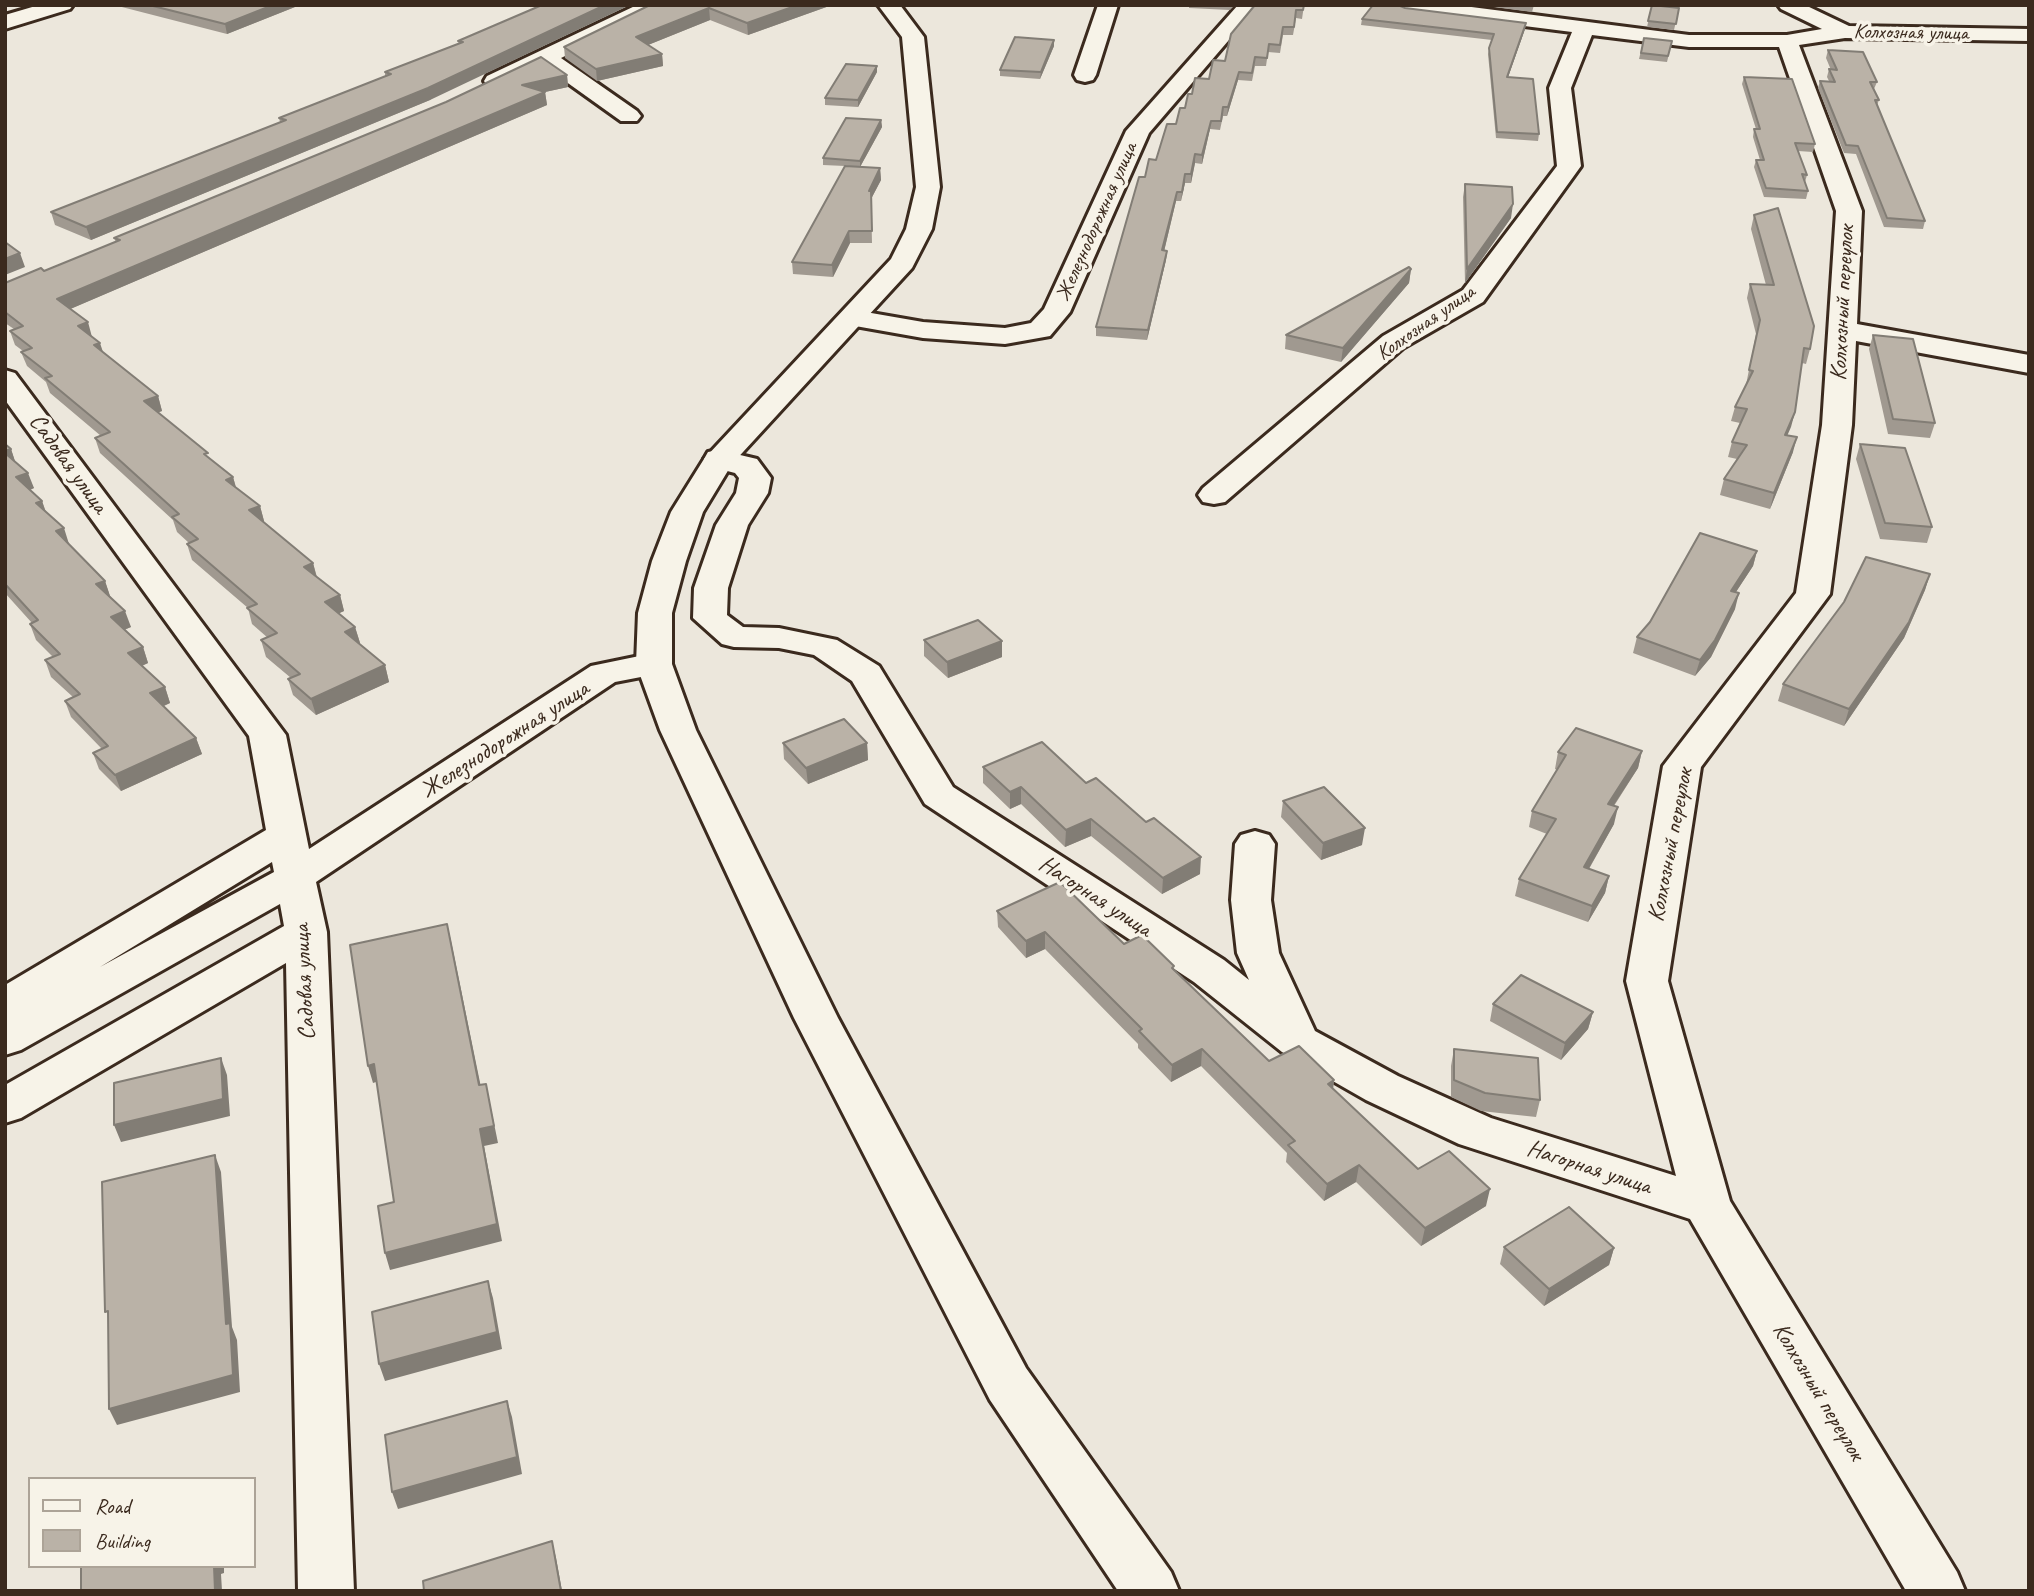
<!DOCTYPE html>
<meta charset="utf-8">
<style>
body{margin:0}
#map{position:relative;width:2034px;height:1596px;overflow:hidden;background:#ece7dc;font-family:Caveat,sans-serif}
canvas{display:block}
.frame{position:absolute;inset:0;border:7px solid #3b2a1e;pointer-events:none}
.legend{position:absolute;left:28px;top:1477px;width:228px;height:91px;box-sizing:border-box;background:#f7f3e8;border:2px solid #aca397;margin:0;padding:9px 12px;list-style:none;font-size:21px;color:#3b2a1e}
.legend li{display:flex;align-items:center;gap:14px;height:35px}
.legend b{width:35px;border:2px solid #aca397}
</style>
<div id="map">
<canvas width="2034" height="1596"></canvas>
<div class="frame"></div>
<ul class="legend">
<li><b style="height:9px;background:#f7f3e8"></b>Road</li>
<li><b style="height:19px;background:#bab2a7"></b>Building</li>
</ul>
</div>
<script>
const ctx = document.querySelector('canvas').getContext('2d');
ctx.lineJoin = 'round';
const poly = rows => new Path2D(rows.map(r => 'M' + r).join(''));
function stroke(path, color, width, dash) { ctx.strokeStyle = color; ctx.lineWidth = width; ctx.lineCap = dash ? 'butt' : 'round'; ctx.setLineDash(dash || []); ctx.stroke(path); }
function paint(path, color) { ctx.fillStyle = color; ctx.fill(path, 'evenodd'); }
function write(font, color, halo, rows, align = 'center') {
  ctx.font = font + ' Caveat,sans-serif'; ctx.lineWidth = 7; ctx.setLineDash([]); ctx.textBaseline = 'middle'; ctx.strokeStyle = halo; ctx.fillStyle = color; for (const [text, x, y, turn = 0] of rows) {
    ctx.save(); ctx.translate(x, y); ctx.rotate((+turn || 0) * Math.PI / 180); ctx.textAlign = isNaN(turn) ? turn : align; if (halo) ctx.strokeText(text, 0, 0); ctx.fillText(text, 0, 0); ctx.restore();
  }
}
const minor = poly([
 [39,5,73,5,70,9,5,29,5,15,39,5],
 [637,5,664,5,661,9,561,58,637,111,641,116,637,121,621,121,544,66,503,86,495,88,487,86,484,81,487,76,637,5],
 [1098,5,1118,5,1096,75,1093,80,1085,82,1077,80,1074,75,1098,5],
 [1238,5,1259,5,1149,133,1070,312,1050,336,1005,344,923,338,844,324,840,318,844,312,854,310,923,322,1005,328,1031,323,1044,309,1126,131,1238,5],
 [1395,5,1456,5,1689,35,1787,35,1822,29,1781,9,1778,5,1805,5,1849,26,2029,29,2029,41,1845,38,1799,45,1862,211,1857,324,2029,355,2029,373,1856,341,1852,425,1830,594,1701,767,1668,981,1730,1201,1957,1572,1965,1591,1906,1591,1690,1219,1459,1144,1366,1100,1282,1052,1194,982,925,804,852,681,814,655,779,648,734,647,722,644,693,618,694,588,716,525,736,493,739,478,735,473,708,466,704,459,708,452,719,450,757,459,771,478,768,493,748,525,728,588,727,615,743,627,779,628,837,640,879,666,953,787,1224,960,1249,980,1237,953,1231,900,1235,844,1241,835,1255,831,1269,835,1275,844,1271,900,1279,953,1315,1031,1398,1076,1491,1118,1676,1176,1626,981,1663,766,1796,593,1822,425,1836,211,1779,47,1689,47,1592,35,1571,88,1581,166,1483,302,1403,348,1225,502,1214,504,1203,502,1198,495,1203,488,1383,336,1463,290,1557,166,1549,88,1572,32,1405,11,1398,9,1395,5],
 [5,370,15,373,286,735,309,849,591,666,654,653,667,656,672,664,667,672,615,682,316,882,327,932,354,1591,298,1591,286,963,21,1118,5,1123,5,1085,284,926,280,904,21,1050,5,1055,5,985,266,830,249,736,5,400,5,370],
 [272,862,274,872,100,967,272,862]
]);
const major = poly([
 [878,5,900,5,924,37,940,187,932,229,912,268,732,464,703,512,686,561,672,613,672,664,696,730,838,1018,1026,1368,1171,1572,1179,1591,1118,1591,990,1400,794,1018,660,730,636,664,638,613,652,561,671,512,704,459,891,259,906,229,916,187,902,37,878,5]
]);
const wall = poly([
 [114,5,300,5,227,34],
 [541,5,430,100,91,240,55,225,51,212,280,122,279,118,385,76,385,72,459,44,458,41],
 [650,5,832,5,748,35,710,20,648,45,662,54,663,66,597,81,565,58,564,47],
 [1189,5,1235,5,1230,10,1189,8],
 [1304,5,1302,19,1296,18,1293,35,1283,35,1280,53,1268,52,1266,66,1255,66,1252,81,1238,80,1227,116,1223,116,1220,130,1210,129,1202,164,1195,163,1191,183,1185,183,1181,201,1176,201,1164,251,1167,251,1166,260,1147,340,1096,336,1096,327,1145,177,1156,160,1192,94,1209,79,1225,61],
 [1478,5,1534,5,1532,12],
 [1652,5,1679,8,1674,30,1647,27],
 [1405,8,1525,29,1508,77,1539,134,1538,141,1496,138,1488,54,1492,40,1361,25,1362,19],
 [1644,38,1672,41,1667,62,1639,59],
 [1054,40,1054,46,1040,79,1000,76,1000,70],
 [1828,50,1877,82,1874,89,1879,100,1877,105,1925,221,1923,229,1884,227,1856,154,1844,153,1818,88,1820,81,1829,81,1827,77,1829,69,1831,70,1826,58],
 [877,66,877,72,858,107,825,105,825,98],
 [567,75,568,87,545,92,547,105,70,309,103,353,158,396,162,411,158,412,209,458,233,477,236,487,260,506,264,521,263,522,313,563,317,577,340,595,344,611,339,613,355,627,360,643,359,644,385,665,389,682,316,715,293,695,288,679,291,678,266,657,261,640,268,638,252,624,248,608,192,560,187,544,189,543,177,532,173,520,100,453,95,438,101,436,50,393,46,382,27,366,21,352,23,351,15,345,10,331,14,329,5,323,5,283,44,271,116,242,114,238],
 [1744,77,1815,144,1813,152,1798,151,1807,175,1805,182,1808,191,1806,199,1764,197,1754,167,1756,160,1760,160,1753,137,1754,129,1756,129,1742,84],
 [881,120,882,127,860,167,880,168,881,180,871,199,872,243,850,243,833,277,793,274,792,262,845,166,823,165,823,158],
 [1465,184,1511,218,1465,283,1463,197],
 [1754,215,1810,349,1806,364,1802,363,1795,412,1787,435,1793,452,1770,509,1720,495,1724,479,1737,459,1728,457,1732,442,1740,423,1731,421,1735,407,1746,385,1756,334,1747,298,1750,284,1766,285,1751,229],
 [1411,269,1409,283,1341,362,1285,349,1286,335],
 [1873,335,1935,423,1930,438,1888,434,1869,349],
 [5,444,11,449,15,462,34,488,30,490,42,501,46,512,69,544,68,544,105,581,110,596,131,627,124,630,143,647,148,663,142,666,165,687,170,703,164,706,196,738,202,754,121,791,99,769,93,753,102,749,71,717,65,701,73,697,51,677,45,660,53,657,36,640,30,624,32,623,5,593],
 [1860,444,1932,527,1927,543,1880,539,1856,459],
 [1757,551,1753,566,1736,592,1735,609,1711,657,1695,676,1633,653,1637,637],
 [1930,574,1925,590,1904,638,1844,726,1778,701,1783,684],
 [924,640,1002,657,948,678,924,656],
 [783,743,867,743,868,760,808,784,784,759],
 [1642,751,1638,768,1614,806,1614,824,1589,869,1609,876,1605,893,1588,922,1515,896,1519,879,1547,834,1529,827,1532,811,1557,770,1555,769,1558,752],
 [983,767,1086,783,1200,874,1162,894,1091,836,1065,847,1021,804,1010,809,983,783],
 [1283,801,1362,845,1321,860,1281,817],
 [997,911,1124,944,1174,970,1269,1061,1334,1080,1333,1089,1418,1169,1486,1206,1421,1246,1356,1182,1324,1201,1286,1162,1287,1153,1201,1066,1171,1082,1138,1048,1138,1044,1045,949,1026,958,998,927],
 [1493,1004,1593,1012,1588,1029,1561,1060,1490,1021],
 [1454,1049,1540,1100,1536,1117,1481,1111,1451,1097,1451,1066],
 [1504,1247,1614,1248,1609,1265,1544,1306,1500,1264]
]);
const shadedWall = poly([
 [273,5,300,5,227,34,225,24],
 [605,5,630,5,430,100,91,240,86,227],
 [798,5,832,5,748,35,747,23],
 [709,8,710,20,638,49,636,37],
 [1526,23,1525,29,1506,83,1507,77],
 [1054,40,1054,46,1040,79,1041,72],
 [662,54,663,66,597,81,596,69],
 [877,66,877,72,858,107,858,100],
 [1239,72,1238,80,1227,116,1228,107],
 [567,75,568,87,545,92,547,105,61,313,57,299,522,85],
 [881,120,882,127,860,167,860,161],
 [1211,121,1210,129,1202,164,1202,155],
 [1195,154,1195,163,1191,183,1191,174],
 [880,168,881,180,871,199,872,243,871,200,869,191],
 [1185,174,1185,183,1181,201,1182,192],
 [1177,192,1176,201,1162,260,1162,250],
 [1513,204,1511,218,1465,283,1467,269],
 [849,231,850,243,833,277,832,265],
 [1167,251,1166,260,1147,340,1148,330],
 [20,253,25,267,5,275,5,259],
 [1411,269,1409,283,1341,362,1343,348],
 [88,322,92,337,78,326],
 [100,343,105,358,94,345],
 [158,396,162,411,149,416,144,401],
 [1795,412,1791,427,1781,450,1785,435],
 [1797,437,1793,452,1770,509,1774,493],
 [11,449,16,464,5,456,5,451],
 [28,473,34,488,22,493,16,477],
 [233,477,237,492,226,480],
 [42,501,47,516,36,503],
 [260,506,264,521,253,526,249,510],
 [64,528,69,544,61,547,56,531],
 [1757,551,1753,566,1726,607,1731,591],
 [313,563,317,579,304,567],
 [1930,574,1925,590,1904,638,1844,726,1849,709],
 [105,581,110,596,96,584],
 [1739,593,1735,609,1711,657,1695,676,1700,660],
 [340,595,344,611,329,618,325,602],
 [125,611,131,627,116,633,111,617],
 [355,627,360,643,349,648,345,632],
 [1002,641,1002,657,948,678,947,662],
 [143,647,148,663,134,669,128,653],
 [385,665,389,682,316,715,311,699],
 [165,687,170,703,156,709,150,693],
 [196,738,202,754,121,791,115,775],
 [867,743,868,760,808,784,806,768],
 [1642,751,1638,768,1604,820,1608,804],
 [1021,787,1021,804,1010,809,1010,792],
 [1618,807,1614,824,1580,884,1584,867],
 [1091,819,1091,836,1065,847,1066,830],
 [1365,828,1362,845,1321,860,1323,843],
 [1201,857,1200,874,1162,894,1163,878],
 [1609,876,1605,893,1588,922,1592,906],
 [447,924,451,941,484,1102,479,1085],
 [1045,932,1045,949,1026,958,1026,941],
 [1593,1012,1588,1029,1561,1060,1565,1043],
 [1202,1049,1201,1066,1171,1082,1172,1065],
 [221,1058,227,1075,230,1116,121,1142,114,1125],
 [374,1064,379,1081,373,1083,368,1066],
 [1334,1080,1332,1097,1328,1084],
 [486,1084,498,1143,484,1146,502,1241,390,1270,385,1253],
 [215,1155,221,1172,232,1327,237,1340,240,1392,117,1425,109,1409,226,1324],
 [1359,1165,1356,1182,1324,1201,1327,1184],
 [1490,1189,1486,1206,1421,1246,1425,1228],
 [1614,1248,1609,1265,1544,1306,1549,1289],
 [488,1281,493,1298,502,1349,385,1381,379,1364],
 [507,1401,512,1417,522,1474,398,1509,392,1492],
 [552,1541,556,1558,562,1591,561,1591],
 [214,1566,224,1566,224,1573,221,1574,222,1591,215,1591]
]);
const building = poly([
 [149,5,273,5,225,24,149,5],
 [542,5,605,5,428,88,86,227,51,212,286,120,279,118,391,74,385,72,463,42,458,41,542,5],
 [650,5,798,5,747,23,709,8,636,37,662,54,596,69,564,47,650,5],
 [1255,5,1304,5,1303,10,1296,10,1294,27,1283,27,1280,45,1269,44,1267,58,1255,57,1252,73,1239,72,1228,107,1223,107,1221,121,1211,121,1202,155,1195,154,1191,174,1185,174,1182,192,1177,192,1162,250,1167,251,1148,330,1096,327,1139,177,1145,177,1149,159,1156,160,1167,124,1176,124,1180,108,1185,108,1188,94,1192,94,1195,78,1209,79,1213,60,1225,61,1231,34,1255,5],
 [1373,5,1398,5,1405,8,1526,23,1507,77,1533,79,1539,134,1497,132,1489,48,1494,34,1362,19,1373,5],
 [1652,5,1679,8,1676,24,1648,21,1652,5],
 [1015,37,1054,40,1041,72,1000,70,1015,37],
 [1644,38,1672,41,1668,56,1641,53,1644,38],
 [1828,50,1863,52,1877,82,1870,82,1879,100,1875,100,1925,221,1887,218,1858,146,1846,145,1820,81,1835,82,1829,69,1837,70,1828,50],
 [541,57,567,75,522,85,545,92,57,299,88,322,78,326,100,343,94,345,158,396,144,401,208,453,204,454,233,477,226,480,260,506,249,510,313,563,304,567,340,595,325,602,355,627,345,632,385,665,311,699,288,679,300,674,261,640,277,633,247,608,257,604,187,544,198,539,172,517,179,514,95,438,110,432,45,378,52,376,21,352,32,348,10,331,23,326,5,312,5,283,41,268,44,271,120,240,114,238,446,102,541,57],
 [846,64,877,66,858,100,825,98,846,64],
 [1744,77,1792,79,1815,144,1795,143,1807,175,1802,174,1808,191,1766,188,1756,160,1764,160,1754,129,1760,129,1744,77],
 [846,118,881,120,860,161,823,158,846,118],
 [845,166,880,168,869,191,871,191,872,231,849,231,832,265,792,262,845,166],
 [1465,184,1512,187,1513,204,1467,269,1465,184],
 [1778,208,1814,326,1810,349,1804,348,1795,412,1785,435,1797,437,1774,493,1724,479,1747,445,1732,442,1747,409,1735,407,1753,371,1749,370,1760,320,1750,284,1774,285,1754,215,1778,208],
 [5,242,20,253,5,259,5,242],
 [1409,267,1411,269,1343,348,1286,335,1409,267],
 [1873,335,1913,339,1935,423,1893,419,1873,335],
 [5,444,11,449,5,451,5,444],
 [1860,444,1905,448,1932,527,1885,523,1860,444],
 [5,453,28,473,16,477,42,501,36,503,64,528,56,531,105,581,96,584,125,611,111,617,143,647,128,653,165,687,150,693,196,738,115,775,93,753,108,746,65,701,80,694,45,660,60,654,30,624,38,620,5,584,5,453],
 [1700,533,1757,551,1731,591,1739,593,1715,640,1700,660,1637,637,1650,622,1700,533],
 [1866,557,1930,574,1909,622,1849,709,1783,684,1844,602,1866,557],
 [978,620,1002,641,947,662,924,640,978,620],
 [844,719,867,743,806,768,783,743,844,719],
 [1576,728,1642,751,1608,804,1618,807,1584,867,1609,876,1592,906,1519,879,1556,819,1532,811,1566,755,1558,752,1576,728],
 [1042,742,1086,783,1096,778,1146,822,1154,818,1201,857,1163,878,1091,819,1066,830,1021,787,1010,792,983,767,1042,742],
 [1324,787,1365,828,1323,843,1283,801,1324,787],
 [1060,882,1124,944,1142,935,1174,966,1172,968,1269,1061,1299,1046,1334,1080,1328,1084,1418,1169,1449,1151,1490,1189,1425,1228,1359,1165,1327,1184,1288,1145,1295,1141,1202,1049,1172,1065,1139,1031,1142,1029,1045,932,1026,941,997,911,1060,882],
 [447,924,479,1085,486,1084,494,1126,480,1129,497,1224,385,1253,378,1206,394,1202,374,1064,368,1066,350,945,447,924],
 [1521,975,1593,1012,1565,1043,1493,1004,1521,975],
 [1454,1049,1538,1058,1540,1100,1485,1093,1454,1080,1454,1049],
 [221,1058,223,1099,114,1125,114,1083,221,1058],
 [215,1155,226,1324,230,1323,233,1375,109,1409,108,1311,105,1312,102,1182,215,1155],
 [1569,1207,1614,1248,1549,1289,1504,1247,1569,1207],
 [488,1281,497,1332,379,1364,372,1312,488,1281],
 [507,1401,517,1457,392,1492,385,1435,507,1401],
 [552,1541,561,1591,424,1591,423,1581,552,1541],
 [81,1566,214,1566,215,1591,81,1591,81,1566]
]);
const farStreetnames = [
 ["Колхозная улица",1911,33,1],
 ["Железнодорожная улица",1097,222,-66],
 ["Колхозная улица",1426,323,-35]
];
const streetNames = [
 ["Колхозный переулок",1843,303,-87],
 ["Садовая улица",68,464,54],
 ["Железнодорожная улица",505,740,-33],
 ["Колхозный переулок",1671,845,-79],
 ["Нагорная улица",1095,897,33],
 ["Садовая улица",305,982,-93],
 ["Нагорная улица",1589,1168,18],
 ["Колхозный переулок",1818,1392,59]
];
stroke(minor, '#3b2a1e', 6);
stroke(major, '#3b2a1e', 6);
paint(minor, '#f7f3e8');
paint(major, '#f7f3e8');
paint(wall, '#a09990');
paint(shadedWall, '#827d75');
paint(building, '#bab2a7');
stroke(building, '#827d75', 2);
write('21px', '#3b2a1e', '#f7f3e8', farStreetnames);
write('24px', '#3b2a1e', '#f7f3e8', streetNames);
</script>
